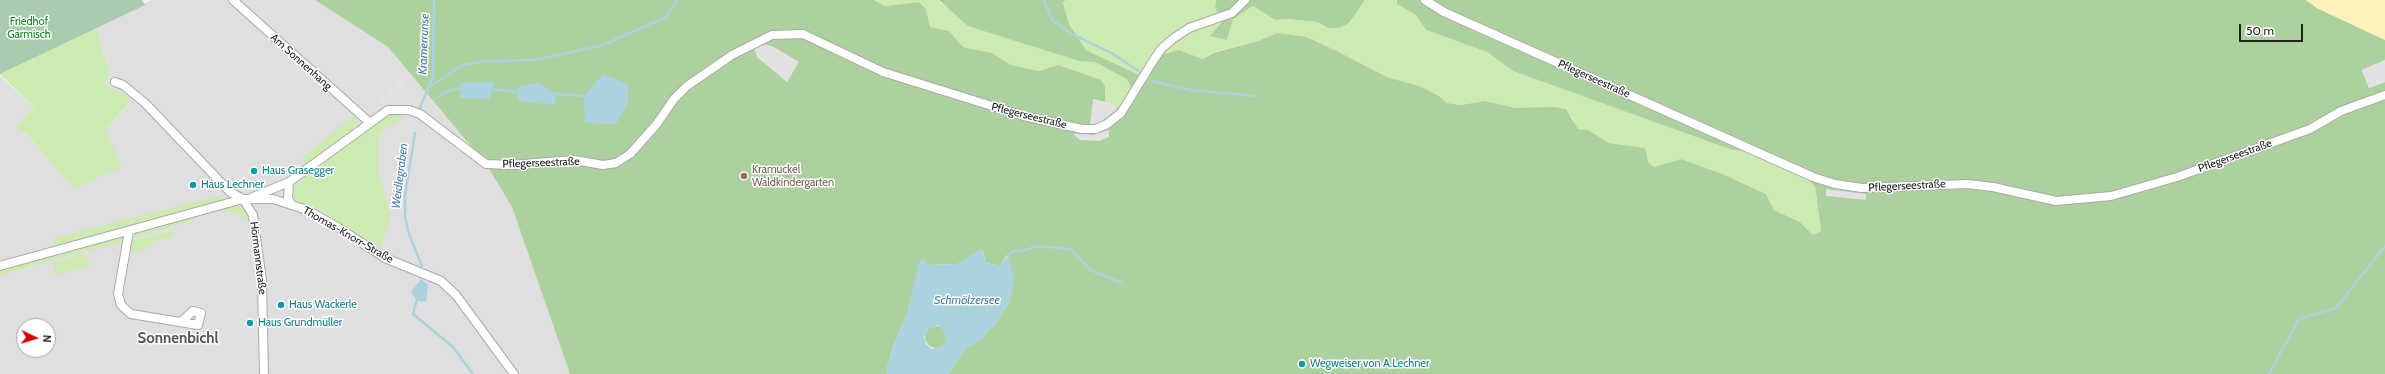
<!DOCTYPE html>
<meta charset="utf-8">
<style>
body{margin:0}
#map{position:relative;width:2385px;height:374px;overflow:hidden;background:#f2efe9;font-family:Cabin,sans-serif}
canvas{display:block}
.north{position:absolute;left:16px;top:318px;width:40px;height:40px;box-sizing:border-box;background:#fff;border:1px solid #a7a7a7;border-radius:50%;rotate:94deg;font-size:11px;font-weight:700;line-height:16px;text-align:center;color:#222}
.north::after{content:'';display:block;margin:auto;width:14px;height:18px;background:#d40000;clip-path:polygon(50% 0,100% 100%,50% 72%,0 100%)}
.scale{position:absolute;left:2239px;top:24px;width:64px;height:18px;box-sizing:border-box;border:2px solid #222;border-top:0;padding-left:5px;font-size:12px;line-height:14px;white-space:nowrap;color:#222;-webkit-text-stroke:3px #fff;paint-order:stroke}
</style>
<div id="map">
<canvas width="2385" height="374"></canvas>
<div class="north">N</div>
<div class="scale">50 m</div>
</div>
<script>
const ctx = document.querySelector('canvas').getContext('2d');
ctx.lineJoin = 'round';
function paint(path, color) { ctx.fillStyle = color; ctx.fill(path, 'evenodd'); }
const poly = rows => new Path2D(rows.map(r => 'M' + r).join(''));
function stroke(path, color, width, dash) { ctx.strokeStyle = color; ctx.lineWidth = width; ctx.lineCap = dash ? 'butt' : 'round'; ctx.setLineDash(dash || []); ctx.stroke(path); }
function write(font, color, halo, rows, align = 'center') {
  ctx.font = font + ' Cabin,sans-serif'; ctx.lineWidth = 3; ctx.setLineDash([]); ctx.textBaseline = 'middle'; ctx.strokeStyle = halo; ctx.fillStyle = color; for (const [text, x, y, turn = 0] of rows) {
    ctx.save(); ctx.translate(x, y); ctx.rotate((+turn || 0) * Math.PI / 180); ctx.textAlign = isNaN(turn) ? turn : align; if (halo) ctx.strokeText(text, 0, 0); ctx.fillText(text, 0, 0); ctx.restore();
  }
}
const residential = poly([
 [152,0,315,0,388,47,486,164,512,207,570,374,0,374,0,76,34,107,15,127,28,135,73,189,105,129,132,101,104,83,110,74,96,28],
 [24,326,48,326,48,350,24,350]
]);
const grass = poly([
 [874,0,939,0,940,3,1027,44,1079,61,1095,62,1121,75,1127,79,1132,89,1127,100,1117,109,1114,105,1105,102,1105,86,1058,65,1039,71,1011,65,992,53,962,47,949,31,930,27,926,9,919,2,885,6],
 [1066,0,1216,0,1215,8,1227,40,1233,19,1253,6,1275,20,1287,19,1317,22,1328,28,1349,23,1365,0,1397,0,1397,4,1416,15,1426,30,1487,52,1513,71,1732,150,1744,149,1804,177,1815,186,1821,231,1813,235,1800,222,1774,210,1766,194,1720,173,1681,159,1654,167,1648,163,1644,148,1609,143,1588,130,1578,129,1574,126,1573,117,1534,108,1516,108,1485,101,1461,105,1447,103,1439,96,1419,86,1387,77,1337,51,1277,33,1258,41,1213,52,1203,59,1179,50,1152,57,1140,74,1137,74,1086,50,1069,24,1063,1],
 [96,28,110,74,104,83,132,100,105,129,122,167,73,189,28,135,15,127,34,107,0,74],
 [390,114,406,116,381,132,378,143,377,168,391,214,381,248,322,212,297,202,293,193,297,184,381,117],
 [355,115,357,121,353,129,307,165,302,158],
 [223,195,220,203,55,247,53,238],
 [241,206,245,208,250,219,228,212,220,212,227,208],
 [196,214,197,219,133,239,135,231],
 [172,231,173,237,152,242,151,246,131,254,132,241],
 [125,235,124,241,0,275,0,269],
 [84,254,92,265,55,275,53,263]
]);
const forest = poly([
 [315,0,874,0,885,6,919,2,926,9,930,27,949,31,963,47,992,53,1011,65,1039,71,1058,65,1101,80,1105,86,1105,102,1093,99,1099,123,1127,100,1132,89,1127,79,1095,62,1079,61,968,26,939,0,1066,0,1063,2,1069,24,1086,50,1137,74,1141,74,1152,57,1179,50,1203,59,1213,53,1258,41,1277,33,1306,37,1337,51,1387,77,1419,86,1439,96,1447,103,1461,105,1485,101,1516,108,1554,107,1566,109,1578,129,1588,130,1609,143,1645,148,1648,162,1654,167,1681,159,1720,173,1766,194,1774,210,1800,222,1813,235,1821,231,1815,186,1804,177,1744,150,1732,150,1513,71,1487,52,1426,30,1416,15,1397,4,1397,0,2306,0,2317,8,2385,40,2385,60,2362,70,2369,88,2385,82,2385,374,948,374,965,349,981,339,997,321,1010,301,1007,255,1000,266,986,263,982,249,958,264,926,265,912,295,907,315,893,347,887,369,888,374,570,374,512,207,486,164,388,47],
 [1216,0,1365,0,1349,23,1339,28,1328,28,1317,22,1287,19,1275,20,1253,6,1233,19,1227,40,1210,36,1222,22,1215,8],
 '925 337a11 11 0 1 1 22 0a11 11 0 1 1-22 0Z'
]);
const sand = poly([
 [2306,0,2385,0,2385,40,2317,8]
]);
const cemetery = poly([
 [0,0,142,0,145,5,0,74]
]);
const parking = poly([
 [758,42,774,47,799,62,787,82,757,57,753,44],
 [2385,60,2385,82,2369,88,2362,70],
 [399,79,405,84,395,98,385,106,380,102],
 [1093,99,1114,105,1117,109,1099,123,1090,125],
 [1109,130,1109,137,1099,141,1080,140,1074,135,1075,133,1093,135],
 [1826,189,1866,194,1866,200,1826,196]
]);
const water = poly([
 [603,74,628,84,628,103,616,124,585,123,584,96],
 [494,82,490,99,460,98,461,83],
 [539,83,556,94,555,105,518,101,518,87],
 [982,249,986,263,1000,266,1008,255,1014,278,1010,301,997,321,981,339,965,349,948,374,888,374,887,369,893,347,907,315,919,262,924,258,927,265,958,264],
 [937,325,944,329,946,341,940,347,932,349,926,344,924,337,927,330],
 [421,279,428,285,426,302,417,301,411,292]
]);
const stream = poly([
 [1044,0,1052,20,1070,33,1113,54,1140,72],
 [1153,81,1190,90,1255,96],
 [431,86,463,65,486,61,536,60,603,45,666,17,677,0],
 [493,89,518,92],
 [556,94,584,96],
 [438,97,447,91,461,88],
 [419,110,433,77,434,0],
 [415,133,405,196,405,217,409,234,422,266],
 [1008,255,1014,251,1026,250,1036,246,1071,249,1090,270,1122,283],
 [417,299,413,314,453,347,473,374],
 [2269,374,2299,319,2336,308,2385,246]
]);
const street = poly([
 [233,0,369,122],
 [1425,0,1444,12,1813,177,1835,184,1862,188,1967,184,1993,187,2056,201,2111,196,2177,177,2310,129,2341,111,2385,95],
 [115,82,123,85,145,103,230,192,243,199,253,215,262,281,264,374],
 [289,182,288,198,291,204],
 [253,197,289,182,388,110,409,110,420,114,486,164,512,165,574,160,603,165,616,163,630,154,656,125,674,99,687,86,732,55,772,35,803,34,883,72,1024,116,1082,129,1096,129,1107,124,1121,113,1153,61,1162,48,1174,38,1189,28,1232,13,1245,0],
 [129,231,118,294,121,305,131,314,198,325,201,313,193,311,182,321],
 [0,266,243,199,273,199,307,210,339,228,385,258,441,281,456,295,514,374]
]);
const markers = [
 [254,171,4,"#0f9aa8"],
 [744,176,4,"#8d6e63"],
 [193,185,4,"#0f9aa8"],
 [281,305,4,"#0f9aa8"],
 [250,323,4,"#0f9aa8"],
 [1302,364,4,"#0f9aa8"]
];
const parkNames = [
 ["Friedhof",29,22],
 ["Garmisch",29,35]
];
const streetNames = [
 ["Am Sonnenhang",301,62,42],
 ["Pflegerseestraße",1594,79,24],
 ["Pflegerseestraße",1029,116,14],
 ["Pflegerseestraße",2235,156,-20],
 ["Pflegerseestraße",541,163,-2],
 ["Pflegerseestraße",1907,186,-3],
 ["Thomas-Knorr-Straße",348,235,30],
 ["Hörmannstraße",258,258,83]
];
const educationNames = [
 ["Kramuckel",752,170],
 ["Waldkindergarten",752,183]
];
const cultureNames = [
 ["Haus Grasegger",262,171],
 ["Haus Lechner",201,185],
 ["Haus Wackerle",289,305],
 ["Haus Grundmüller",258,323],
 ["Wegweiser von A.Lechner",1310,364]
];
const waterNames = [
 ["Kramerrunse",424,44,-88],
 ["Weidlegraben",400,176,-83],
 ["Schmölzersee",967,300]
];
const districtNames = [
 ["Sonnenbichl",178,339]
];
paint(residential, '#e0dfdf');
paint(grass, '#cdebb0');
paint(forest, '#add19e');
paint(sand, '#fff1ba');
paint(cemetery, '#aacbaf');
paint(parking, '#e2e2e2');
paint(water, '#aad3df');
stroke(stream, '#aad3df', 2.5);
stroke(street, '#a9a9a9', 10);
stroke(street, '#fff', 8);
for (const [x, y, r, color] of markers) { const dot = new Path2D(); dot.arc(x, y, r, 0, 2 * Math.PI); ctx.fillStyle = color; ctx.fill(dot); stroke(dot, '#fff', 1.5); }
write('11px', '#0c8416', '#fff', parkNames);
write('11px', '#222', '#fff', streetNames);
write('11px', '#785e54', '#fff', educationNames, 'left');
write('11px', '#0d838f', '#fff', cultureNames, 'left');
write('italic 12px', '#4a7aab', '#fff', waterNames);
write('bold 15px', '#555', '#fff', districtNames);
</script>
